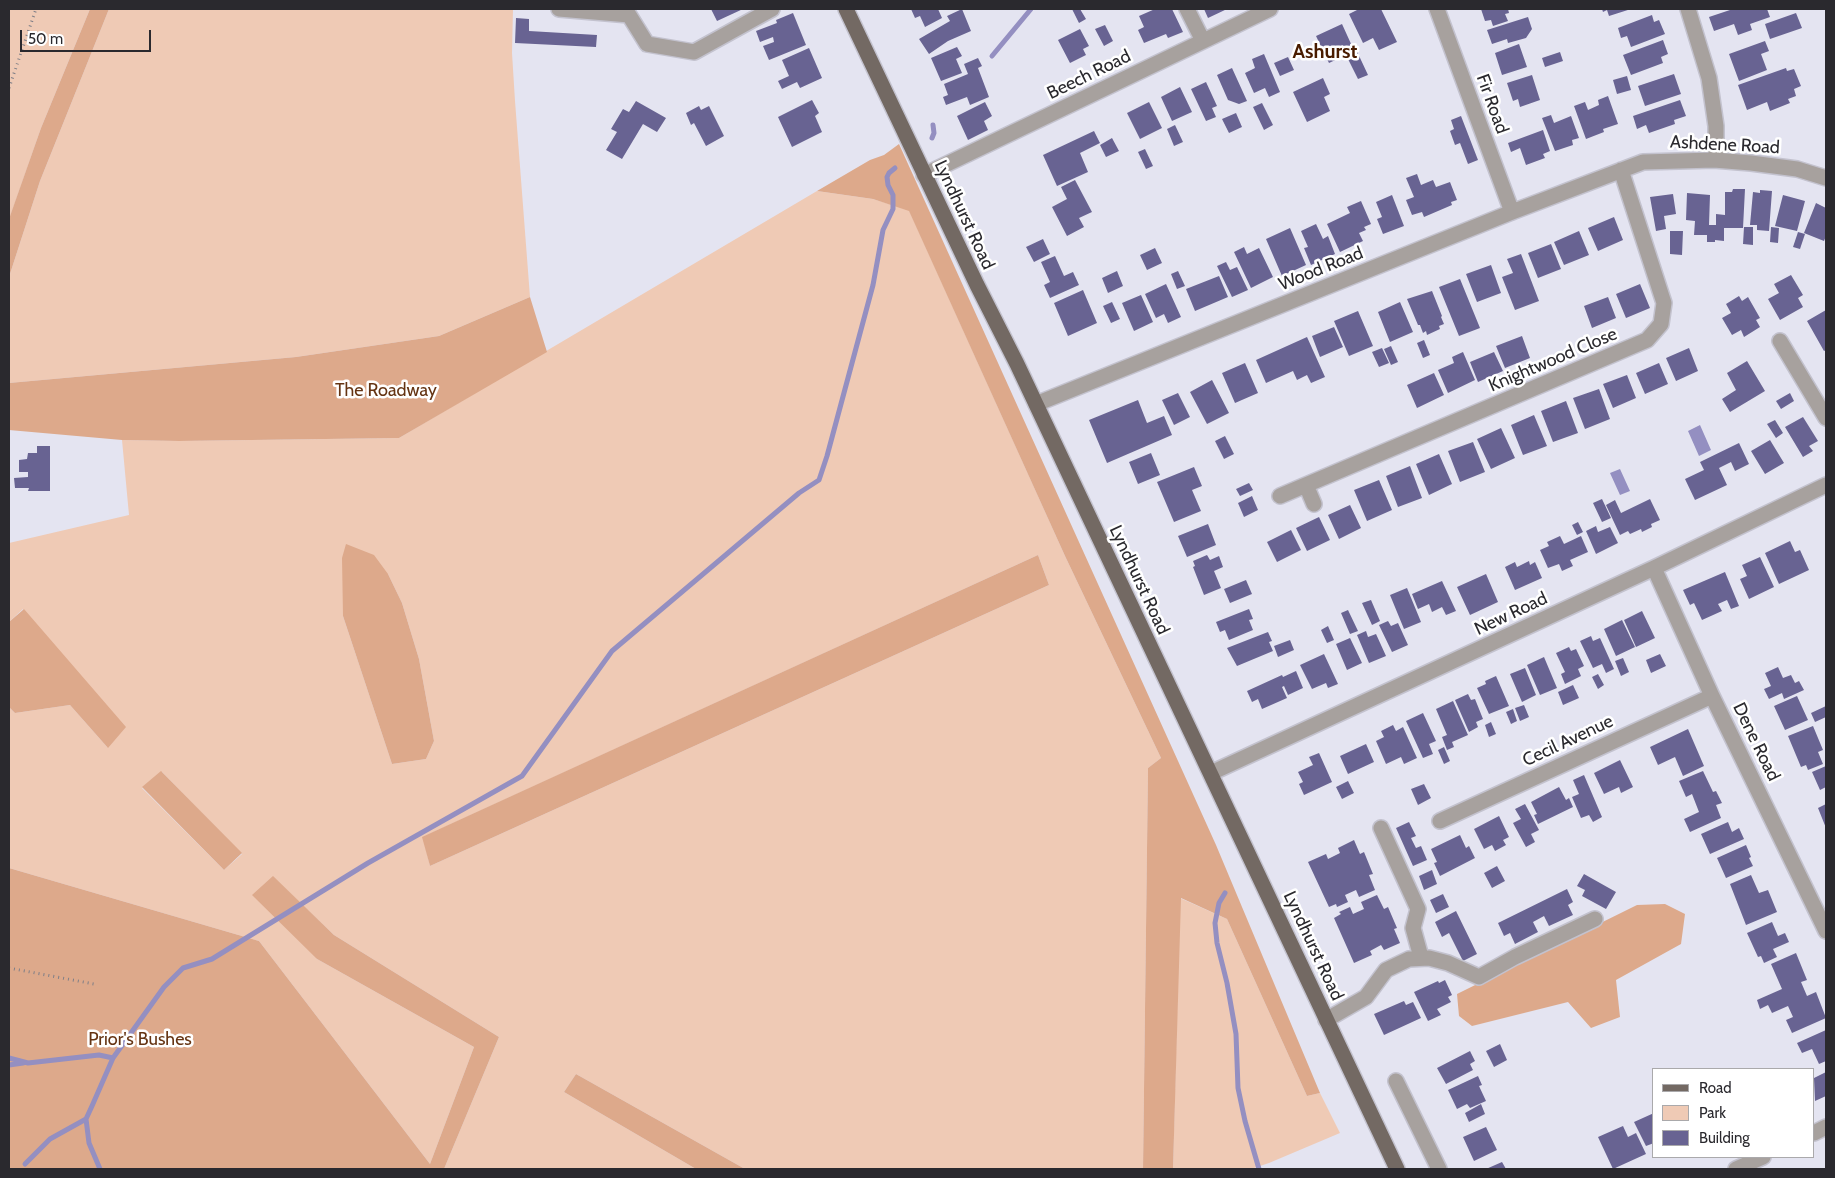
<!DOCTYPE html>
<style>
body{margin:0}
#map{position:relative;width:1835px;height:1178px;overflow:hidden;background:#e4e4f1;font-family:Cabin,sans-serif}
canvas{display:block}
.frame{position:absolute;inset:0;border:10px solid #2a292e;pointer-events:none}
.legend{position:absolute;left:1652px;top:1068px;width:162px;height:90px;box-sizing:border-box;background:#fff;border:1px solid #aaa9ab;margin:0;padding:6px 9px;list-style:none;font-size:15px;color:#2a292e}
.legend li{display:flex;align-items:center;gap:10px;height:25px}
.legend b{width:25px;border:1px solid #aaa9ab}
.scale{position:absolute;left:20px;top:30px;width:131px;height:22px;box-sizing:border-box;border:2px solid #2a292e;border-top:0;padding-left:6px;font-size:15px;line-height:18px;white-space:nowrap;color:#2a292e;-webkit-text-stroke:4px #fff;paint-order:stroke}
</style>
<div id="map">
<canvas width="1835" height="1178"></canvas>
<div class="frame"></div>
<ul class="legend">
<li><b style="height:6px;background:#736963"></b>Road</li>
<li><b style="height:14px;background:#efcab5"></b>Park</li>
<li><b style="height:14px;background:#686392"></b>Building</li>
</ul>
<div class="scale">50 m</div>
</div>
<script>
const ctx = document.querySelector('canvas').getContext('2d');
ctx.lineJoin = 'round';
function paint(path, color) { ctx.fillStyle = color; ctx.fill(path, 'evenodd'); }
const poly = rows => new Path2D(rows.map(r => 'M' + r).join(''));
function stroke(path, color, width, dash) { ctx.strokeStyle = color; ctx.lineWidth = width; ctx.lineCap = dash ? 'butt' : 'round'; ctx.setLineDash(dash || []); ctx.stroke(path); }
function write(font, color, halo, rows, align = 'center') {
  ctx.font = font + ' Cabin,sans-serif'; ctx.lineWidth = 5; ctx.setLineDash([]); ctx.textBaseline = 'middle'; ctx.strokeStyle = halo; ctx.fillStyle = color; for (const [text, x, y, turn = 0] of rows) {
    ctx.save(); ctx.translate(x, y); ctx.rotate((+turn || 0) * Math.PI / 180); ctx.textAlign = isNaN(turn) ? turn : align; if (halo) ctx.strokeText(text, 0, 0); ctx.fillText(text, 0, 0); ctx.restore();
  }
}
const green = poly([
 [9,9,90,9,41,128,9,220],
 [109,9,513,9,512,53,515,101,530,297,439,336,296,357,9,383,9,277,40,181],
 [817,191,873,199,909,210,1065,556,1161,758,1148,768,1143,1169,745,1169,576,1074,564,1092,696,1169,444,1169,499,1037,334,935,273,877,317,959,474,1047,430,1164,259,941,9,868,9,707,15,713,70,705,108,748,23,609,9,622,9,543,129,515,122,440,179,441,399,438],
 [1038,555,1049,585,430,866,423,837],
 [388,574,402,603,419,659,434,741,426,759,392,764,343,616],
 [162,772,242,854,224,870,142,788],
 [1180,898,1227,919,1307,1096,1320,1093,1340,1133,1269,1163,1251,1169,1173,1169]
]);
const forest = poly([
 [90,9,109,9,40,181,9,277,9,219,41,128],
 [899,144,1216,845,1320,1093,1307,1096,1227,919,1181,898,1173,1169,1143,1169,1148,768,1161,758,1065,556,909,211,873,199,817,191,870,160,884,155],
 [530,297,547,352,399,438,179,441,122,440,9,430,9,383,296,357,439,336],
 [346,544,374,555,388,574,402,603,419,659,434,741,426,759,392,764,343,616,342,558],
 [1038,555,1049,585,430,866,422,837],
 [24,609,126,727,108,748,70,705,15,713,9,707,9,622],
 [161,771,242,853,224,870,142,787],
 [9,868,259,941,430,1164,474,1047,317,959,252,895,273,876,334,935,499,1037,444,1169,9,1169],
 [1665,904,1685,914,1681,944,1616,980,1620,1017,1591,1028,1568,1002,1472,1026,1459,1016,1457,994,1637,905],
 [576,1074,745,1169,696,1169,564,1092]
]);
const water = poly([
 [1700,425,1711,450,1699,456,1688,431],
 [1620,469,1630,491,1620,495,1610,473]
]);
const stream = poly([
 [992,56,1031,9],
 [932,138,934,133,933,125],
 [1225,893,1219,903,1215,923,1217,943,1227,983,1236,1034,1238,1088,1245,1121,1259,1169],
 [9,1058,28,1063,99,1055,113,1058],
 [9,1065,23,1063],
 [25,1164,50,1139,86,1119],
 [100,1169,89,1143,86,1119,92,1106,113,1058,164,987,183,968,212,959,368,863,522,776,612,651,799,493,819,480,827,456,873,285,883,230,893,209,893,195,888,185,887,177,889,173,895,168]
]);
const building = poly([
 [711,9,743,9,717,21],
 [911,9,938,9,942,18,925,27,920,16,915,18],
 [962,9,971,31,948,41,929,54,919,39,950,21,947,16],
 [1072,9,1080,9,1086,19,1079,23],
 [1155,9,1172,9,1183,32,1168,38,1166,34,1144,43,1138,30,1144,27,1139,16],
 [1204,9,1227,9,1208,18],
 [1359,9,1381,9,1397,42,1379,50,1373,38,1363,43,1349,14],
 [1481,9,1508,9,1509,13,1505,14,1508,21,1493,26,1491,20,1485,21],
 [1602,9,1631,9,1609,16,1607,10,1603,12],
 [1733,9,1767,9,1770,17,1750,24,1752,30,1738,35,1734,24,1714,31,1709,17],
 [793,13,806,45,769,60,763,46,774,42,773,37,760,42,756,31,777,23,776,20],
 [1796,13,1802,28,1770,39,1765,24],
 [1652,15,1654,22,1659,20,1665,34,1631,47,1627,36,1621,38,1618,28],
 [1528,17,1532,29,1526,38,1508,43,1507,39,1492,44,1487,30],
 [516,18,529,19,529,31,597,35,596,47,515,43],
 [1342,24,1352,46,1354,45,1368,75,1358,79,1346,55,1329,63,1316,36],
 [1105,25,1113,41,1104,46,1095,29],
 [1080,29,1089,46,1083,49,1086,55,1070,63,1058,40],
 [1663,40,1668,54,1661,57,1663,63,1631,75,1623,55],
 [1765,41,1769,51,1761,54,1767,70,1739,81,1729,54],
 [1519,44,1527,67,1502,75,1495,53],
 [957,47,962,56,956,59,962,73,941,81,931,58],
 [809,48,822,78,800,88,797,82,782,89,778,81,789,76,782,60],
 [1560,52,1563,61,1545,67,1542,58],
 [1264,54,1280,92,1269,97,1265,88,1254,93,1245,73,1255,68,1252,59],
 [1288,57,1294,70,1280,76,1274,63],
 [978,58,982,66,978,68,989,97,970,105,967,97,946,105,943,97,948,95,944,84,968,74,964,64],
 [1232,68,1247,101,1239,104,1228,100,1217,75],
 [1786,68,1787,71,1794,69,1801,86,1794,89,1796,96,1788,99,1790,103,1770,111,1767,102,1747,110,1738,85],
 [1674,74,1681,94,1645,106,1638,86],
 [1532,75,1540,100,1520,107,1518,99,1513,101,1507,83],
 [1627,76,1631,90,1617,94,1613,80],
 [1323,78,1330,94,1324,97,1330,111,1307,122,1293,92],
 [1206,82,1217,106,1212,108,1216,117,1206,121,1191,89],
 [1180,87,1192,112,1172,121,1161,97],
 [1608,96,1618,124,1603,129,1604,132,1586,139,1574,106,1585,102,1588,110,1599,105,1598,100],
 [812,100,819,113,815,116,822,132,792,147,778,117],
 [1680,100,1686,116,1674,120,1675,124,1649,133,1646,125,1637,129,1633,116],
 [636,101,666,118,657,132,643,124,622,159,606,150,617,132,611,129,623,109,629,112],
 [985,102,992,116,984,121,988,130,968,140,957,116],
 [1149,102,1162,128,1140,139,1127,113],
 [1262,103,1273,125,1264,130,1253,107],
 [699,106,701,110,709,106,724,136,706,146,694,123,691,125,686,113],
 [1236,113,1242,127,1229,133,1222,119],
 [1551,115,1554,123,1571,116,1579,138,1572,140,1573,145,1555,151,1542,118],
 [1461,116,1478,160,1468,164,1460,143,1455,145,1450,131,1454,129,1451,120],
 [1175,125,1183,142,1174,146,1167,129],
 [1543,130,1550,151,1543,154,1545,158,1526,165,1520,148,1511,152,1508,143],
 [1094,131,1100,143,1080,153,1088,172,1057,186,1043,155],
 [1112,138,1119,151,1106,157,1100,145],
 [1145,149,1153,166,1146,169,1138,152],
 [1417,174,1421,185,1433,180,1436,187,1450,182,1457,200,1451,202,1452,205,1424,217,1422,212,1412,215,1406,200,1414,197,1406,178],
 [1075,180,1092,212,1079,218,1084,227,1067,236,1052,207,1067,199,1061,187],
 [1733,189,1745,189,1743,228,1724,228,1724,241,1715,240,1715,242,1707,242,1707,235,1694,235,1695,221,1686,220,1687,193,1710,195,1709,225,1716,225,1716,214,1725,215,1725,192,1732,192],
 [1760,190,1772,191,1769,231,1757,230,1757,225,1750,225,1753,192,1760,193],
 [1673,194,1676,214,1664,216,1666,229,1656,231,1650,197],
 [1392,195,1404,226,1383,234,1377,219,1382,217,1376,202],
 [1783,195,1805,201,1797,231,1775,226],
 [1361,201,1371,224,1364,227,1366,230,1359,233,1363,241,1340,252,1327,224,1350,213,1347,207],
 [1816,203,1826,208,1826,236,1824,241,1804,233],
 [1614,217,1623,240,1598,251,1588,228],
 [1316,224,1323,239,1328,236,1335,254,1311,265,1304,248,1308,247,1301,231],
 [1744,227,1753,227,1753,245,1743,244],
 [1771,227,1779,228,1778,243,1770,242],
 [1290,228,1306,265,1282,276,1266,239],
 [1579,231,1589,255,1564,265,1554,242],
 [1670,231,1683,231,1682,255,1670,254],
 [1798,232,1805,234,1800,249,1793,247],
 [1043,239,1050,254,1034,262,1026,247],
 [1551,244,1561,269,1538,278,1528,253],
 [1244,247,1247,254,1259,248,1273,277,1251,288,1234,252],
 [1155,248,1162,263,1147,270,1140,255],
 [1521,254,1539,301,1515,310,1502,277,1513,273,1507,259],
 [1055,256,1064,276,1073,272,1079,285,1050,298,1044,285,1050,282,1041,262],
 [1226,262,1230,270,1237,267,1248,290,1232,297,1217,266],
 [1491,265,1501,293,1477,302,1466,274],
 [1117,271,1123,286,1108,293,1102,278],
 [1178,271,1185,286,1177,289,1171,274],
 [1791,275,1803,295,1798,298,1803,307,1780,320,1768,299,1779,293,1774,284],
 [1219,276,1228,297,1195,311,1186,289],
 [1460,279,1480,328,1459,336,1439,287],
 [1166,284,1181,317,1168,323,1164,314,1156,318,1145,294],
 [1640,284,1650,308,1626,318,1616,294],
 [1083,290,1097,323,1068,336,1054,303],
 [1432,291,1442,316,1441,317,1444,324,1439,326,1440,329,1427,335,1426,331,1423,333,1420,325,1418,325,1407,299],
 [1141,295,1153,322,1134,331,1122,303],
 [1739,296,1742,301,1748,297,1760,318,1756,320,1760,327,1744,337,1741,330,1732,335,1722,318,1731,313,1726,304],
 [1608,297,1616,318,1592,328,1584,306],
 [1112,302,1120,319,1111,323,1103,306],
 [1400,302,1413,332,1390,342,1378,312],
 [1826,310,1826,350,1824,351,1807,321],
 [1358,311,1373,346,1349,356,1334,321],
 [1334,327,1343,347,1320,357,1312,336],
 [1522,336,1530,358,1505,368,1496,346],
 [1307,337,1325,377,1311,383,1307,375,1297,380,1293,371,1266,383,1256,360],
 [1424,340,1430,355,1423,358,1417,343],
 [1391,346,1398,362,1391,365,1384,349],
 [1382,348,1389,363,1379,367,1372,352],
 [1689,348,1698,371,1676,381,1666,358],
 [1463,352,1475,380,1448,393,1438,370,1454,363,1452,357],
 [1494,352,1503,371,1478,382,1470,362],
 [1747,361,1765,391,1730,412,1722,399,1736,390,1727,373],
 [1245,363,1258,393,1235,403,1222,373],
 [1659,363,1668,384,1645,394,1636,373],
 [1434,373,1444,395,1417,408,1407,385],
 [1627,375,1636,398,1613,408,1603,384],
 [1212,380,1229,413,1207,424,1190,392],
 [1599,389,1610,419,1585,429,1573,398],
 [1178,393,1190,417,1174,425,1162,400],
 [1790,393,1794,401,1781,409,1776,401],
 [1138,400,1147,423,1164,416,1172,435,1107,463,1089,420],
 [1566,401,1578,433,1553,442,1541,411],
 [1534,415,1547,446,1523,455,1511,425],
 [1803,417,1818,441,1809,446,1813,451,1803,457,1785,427],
 [1775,420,1783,433,1776,438,1767,424],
 [1501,428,1515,458,1491,469,1477,439],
 [1225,436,1234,454,1224,459,1215,441],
 [1770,440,1784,463,1765,474,1751,451],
 [1473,442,1485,472,1460,482,1448,451],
 [1739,443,1749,464,1735,471,1731,462,1719,468,1727,485,1695,500,1685,479,1704,470,1700,462],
 [37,446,50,446,50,491,28,491,29,488,15,488,14,478,28,477,28,472,19,472,19,460,27,459,28,453,37,453],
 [1151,453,1160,475,1138,484,1129,462],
 [1439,454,1452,484,1429,495,1416,464],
 [1410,466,1422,498,1398,507,1386,476],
 [1194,467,1202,486,1192,490,1201,511,1174,522,1157,482],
 [1379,480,1392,510,1367,521,1354,490],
 [1249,483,1253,490,1240,496,1236,489],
 [1252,496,1258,510,1244,517,1238,503],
 [1602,499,1611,518,1602,522,1593,503],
 [1650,499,1660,520,1651,524,1652,527,1642,532,1641,529,1630,534,1628,531,1620,535,1606,505,1615,500,1621,513],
 [1350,505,1361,528,1339,539,1328,515],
 [1319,517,1330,540,1307,551,1296,528],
 [1578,522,1583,532,1577,535,1572,525],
 [1208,524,1216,545,1187,557,1178,536],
 [1596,526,1598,532,1610,527,1618,543,1596,554,1586,531],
 [1291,530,1301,550,1277,562,1267,542],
 [1560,536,1564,544,1581,536,1588,552,1570,560,1573,566,1562,571,1559,564,1548,568,1540,550,1549,546,1547,542],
 [1790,541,1795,552,1800,550,1809,570,1779,584,1765,553],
 [1207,555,1210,560,1219,556,1223,567,1214,571,1221,588,1204,595,1193,567,1195,566,1193,561],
 [1760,557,1774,587,1749,599,1740,579,1747,576,1742,565],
 [1529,561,1530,565,1535,562,1542,578,1515,590,1505,567,1515,562,1517,567],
 [1725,572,1739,606,1731,609,1727,600,1718,604,1722,611,1702,620,1694,603,1690,605,1683,590],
 [1486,574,1498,602,1470,615,1457,587],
 [1246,580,1252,594,1230,603,1224,589],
 [1442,581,1456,611,1446,615,1442,607,1432,612,1429,604,1418,609,1412,594],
 [1407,588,1421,622,1404,629,1390,595],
 [1371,600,1380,621,1372,625,1362,603],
 [1249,609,1253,619,1249,620,1253,630,1229,640,1225,630,1220,632,1216,622],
 [1348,610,1358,631,1350,634,1341,613],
 [1642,611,1655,638,1636,647,1624,620],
 [1622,620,1635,647,1616,656,1604,629],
 [1388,621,1391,626,1398,623,1408,645,1392,652,1379,625],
 [1328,626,1334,640,1327,643,1321,630],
 [1366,631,1368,637,1376,634,1386,656,1369,663,1357,635],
 [1268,632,1272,641,1269,642,1273,651,1237,666,1227,648],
 [1591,636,1593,641,1600,638,1614,669,1606,673,1602,664,1593,668,1580,641],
 [1350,638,1362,663,1347,670,1336,644],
 [1290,640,1294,650,1278,657,1274,646],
 [1569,647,1571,651,1576,649,1584,666,1578,669,1581,676,1565,684,1561,674,1565,672,1556,653],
 [1324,654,1338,684,1328,688,1326,683,1312,689,1300,665],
 [1660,654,1666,666,1651,673,1646,660],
 [1544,657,1557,688,1540,695,1527,665],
 [1623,658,1629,672,1621,676,1615,661],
 [1778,667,1783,678,1791,675,1795,683,1799,681,1804,690,1784,699,1782,693,1769,699,1764,689,1771,686,1765,673],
 [1525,668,1536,695,1522,702,1510,674],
 [1296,671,1303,688,1288,695,1284,686,1282,687,1287,698,1262,709,1258,699,1252,702,1247,691,1282,675,1283,677],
 [1598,674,1604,685,1598,689,1592,677],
 [1496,676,1509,706,1489,714,1477,688,1486,684,1485,681],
 [1573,685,1579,698,1563,705,1558,692],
 [1468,694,1471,700,1475,699,1483,719,1476,722,1478,727,1469,732,1455,700],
 [1797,696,1808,720,1785,730,1774,706],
 [1453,701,1468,735,1452,742,1454,747,1447,750,1442,737,1447,735,1436,709],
 [1524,705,1529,717,1520,721,1515,708],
 [1826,706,1826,717,1815,722,1811,713],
 [1513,709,1517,721,1511,724,1506,712],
 [1423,713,1436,741,1429,744,1433,754,1423,758,1406,721],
 [1491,722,1496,734,1489,737,1485,725],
 [1393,725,1396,731,1403,727,1417,758,1404,764,1401,757,1386,764,1376,741,1384,737,1381,731],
 [1813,726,1823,750,1818,752,1823,764,1808,770,1806,765,1801,767,1788,736],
 [1688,729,1704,766,1683,776,1675,757,1658,765,1650,747],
 [1366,744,1374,762,1348,774,1340,756],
 [1444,747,1450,761,1444,764,1438,750],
 [1319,753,1332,782,1304,795,1299,784,1303,782,1298,772,1313,765,1309,757],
 [1620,760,1633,787,1621,793,1619,787,1604,794,1594,773],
 [1826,766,1826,787,1820,790,1812,772],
 [1703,771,1713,792,1716,791,1722,803,1716,805,1721,818,1690,832,1684,819,1699,812,1692,794,1686,797,1679,781],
 [1584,775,1602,817,1593,822,1589,815,1581,818,1572,797,1579,794,1573,780],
 [1348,781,1354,793,1342,799,1336,787],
 [1424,784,1431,798,1418,805,1411,789],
 [1559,787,1566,800,1569,798,1573,807,1538,824,1534,815,1537,814,1531,802],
 [1525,804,1539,830,1531,834,1535,842,1526,847,1513,823,1521,819,1515,809],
 [1826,804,1826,828,1818,808],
 [1499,816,1509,837,1503,840,1506,845,1495,851,1492,845,1484,849,1474,829],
 [1409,822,1416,836,1411,838,1416,848,1421,846,1427,860,1413,866,1396,828],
 [1728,822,1732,832,1739,828,1744,839,1710,854,1701,834],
 [1460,835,1466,848,1469,846,1475,858,1440,876,1434,863,1437,862,1431,849],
 [1354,840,1360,854,1364,852,1373,874,1369,875,1375,890,1359,897,1356,890,1345,895,1348,902,1337,907,1336,904,1329,907,1308,862,1326,854,1328,859,1340,853,1338,848],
 [1746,845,1751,857,1749,858,1753,866,1726,878,1717,858],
 [1497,866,1505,881,1492,888,1484,873],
 [1432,870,1437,884,1424,890,1419,876],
 [1584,874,1616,892,1606,909,1582,896,1585,890,1577,886],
 [1751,875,1759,893,1768,890,1777,912,1746,925,1730,884],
 [1567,889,1573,902,1568,905,1573,915,1549,926,1544,916,1533,922,1538,932,1515,944,1510,933,1504,936,1498,923],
 [1443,894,1449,907,1436,913,1430,900],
 [1377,895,1384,909,1388,907,1397,928,1394,929,1400,943,1384,950,1381,945,1370,951,1372,955,1354,963,1334,918,1341,914,1339,912,1350,907,1353,914,1364,909,1361,902],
 [1456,911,1477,954,1463,961,1449,933,1442,937,1435,922],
 [1772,922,1778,936,1785,933,1789,942,1773,949,1777,957,1764,963,1761,956,1758,957,1747,933],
 [1796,953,1807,980,1801,982,1807,996,1816,992,1826,1018,1792,1033,1786,1020,1793,1017,1788,1006,1772,1013,1768,1005,1760,1009,1757,1000,1782,989,1771,964],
 [1445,980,1452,995,1448,997,1451,1002,1437,1009,1441,1015,1428,1021,1414,992,1438,981,1439,983],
 [1404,1001,1406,1005,1413,1002,1421,1018,1384,1035,1374,1014],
 [1826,1030,1826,1061,1819,1064,1812,1049,1802,1053,1797,1043],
 [1500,1044,1507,1060,1494,1067,1486,1051],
 [1470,1051,1475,1061,1470,1064,1473,1070,1446,1084,1437,1068],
 [1826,1072,1826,1096,1815,1101,1814,1078],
 [1478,1076,1482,1085,1479,1086,1486,1101,1470,1108,1467,1104,1457,1109,1448,1090],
 [1481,1104,1485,1114,1469,1122,1465,1113],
 [1654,1113,1654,1143,1646,1146,1634,1122],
 [1623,1126,1628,1137,1636,1133,1646,1154,1613,1169,1598,1137],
 [1486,1127,1497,1150,1474,1161,1463,1137],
 [1502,1162,1506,1169,1486,1169]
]);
const path = poly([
 [9,88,36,9],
 [9,968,94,984]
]);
const minor = poly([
 [559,9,629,15,647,44,694,52,772,9],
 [1187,9,1203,41],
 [1437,9,1512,212],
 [1688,9,1709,78,1716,126,1716,160],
 [924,175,1270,9],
 [1780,341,1826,418],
 [1036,404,1512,212,1643,162,1714,160,1751,163,1797,169,1826,178],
 [1306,485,1314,504],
 [1280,496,1647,340,1661,324,1664,303,1621,170],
 [1654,568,1712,696,1826,931],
 [1211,773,1654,568,1826,485],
 [1440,821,1712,696],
 [1381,828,1418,909,1413,928,1421,957],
 [1326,1020,1366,997,1386,970,1409,959,1429,958,1448,963,1479,977,1515,957,1595,919],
 [1396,1081,1439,1169],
 [1814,1133,1826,1127],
 [1736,1169,1763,1157]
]);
const major = poly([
 [846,9,977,285,1017,364,1397,1169]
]);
const streetNames = [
 ["Beech Road",1089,75,-26],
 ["Fir Road",1492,104,70],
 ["Ashdene Road",1725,145,3],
 ["Lyndhurst Road",964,215,65],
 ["Wood Road",1321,269,-22],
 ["Knightwood Close",1553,360,-23],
 ["Lyndhurst Road",1139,580,65],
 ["New Road",1511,614,-25],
 ["Cecil Avenue",1568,741,-25],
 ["Dene Road",1756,742,64],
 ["Lyndhurst Road",1313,946,65]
];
const parkNames = [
 ["The Roadway",386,391],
 ["Prior's Bushes",140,1040]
];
const quarterNames = [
 ["Ashurst",1325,52]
];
paint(green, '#efcab5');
paint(forest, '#dda98b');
paint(water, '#948fc1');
stroke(stream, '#948fc1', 5);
paint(building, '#686392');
stroke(minor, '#c3c2ce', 18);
stroke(major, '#c3c2ce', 18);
stroke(path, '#7f7f87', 3, [1, 4]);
stroke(minor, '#a7a19e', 15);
stroke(major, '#736963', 15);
write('18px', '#2a292e', '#fff', streetNames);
write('18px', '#653413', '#fff', parkNames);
write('bold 20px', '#491c00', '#fff', quarterNames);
</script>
